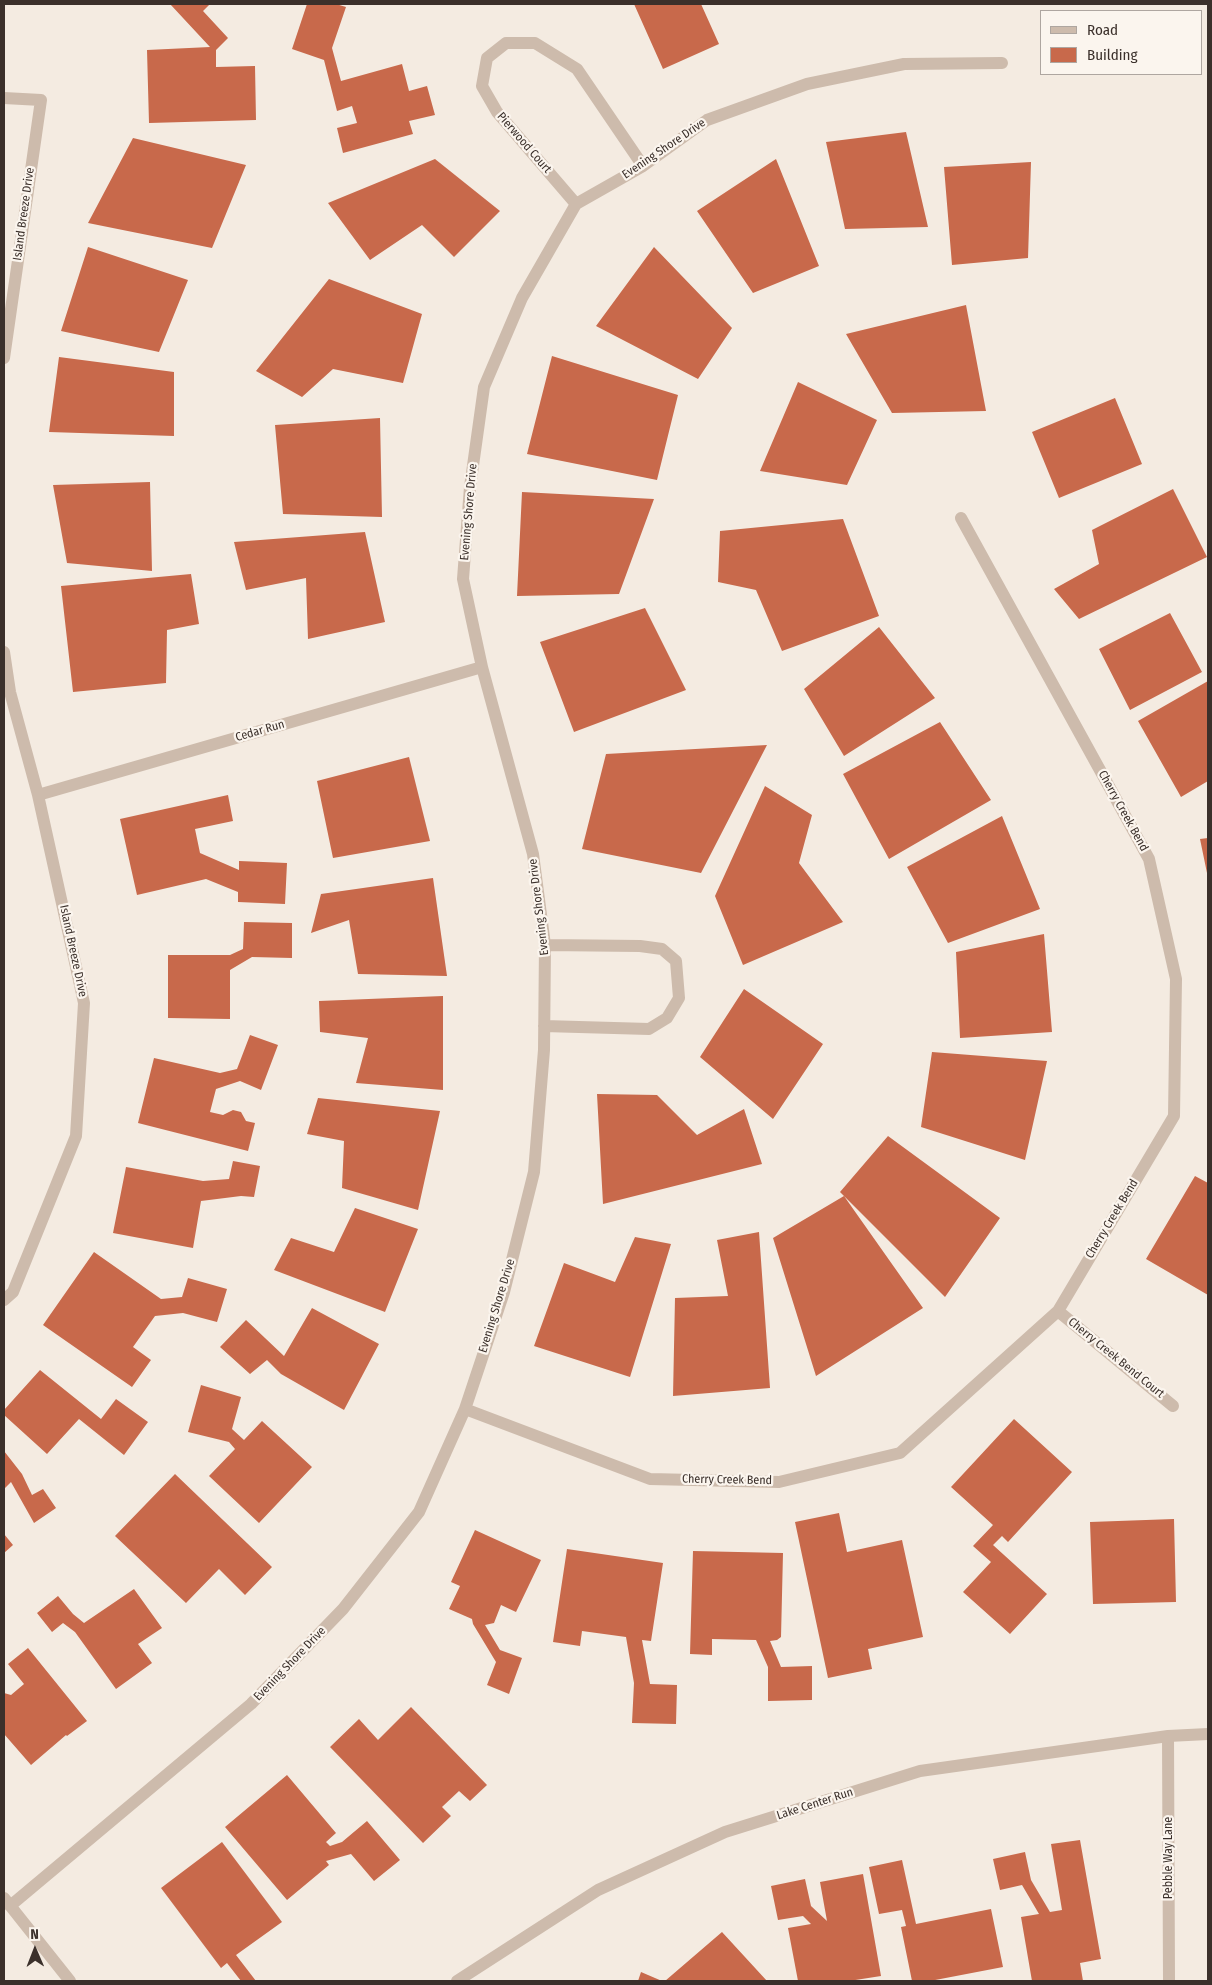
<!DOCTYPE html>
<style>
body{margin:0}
#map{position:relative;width:1212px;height:1985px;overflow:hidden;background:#f4ebe1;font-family:"Fira Sans Condensed",sans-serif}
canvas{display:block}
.frame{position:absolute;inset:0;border:5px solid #3b302b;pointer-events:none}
.legend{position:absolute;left:1040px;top:10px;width:162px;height:65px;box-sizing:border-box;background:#fbf5ee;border:1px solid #aea6a0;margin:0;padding:6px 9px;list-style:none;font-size:15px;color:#3b302b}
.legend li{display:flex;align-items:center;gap:10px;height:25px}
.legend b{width:25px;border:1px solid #aea6a0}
.north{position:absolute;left:10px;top:1925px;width:50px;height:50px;-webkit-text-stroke:4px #fbf5ee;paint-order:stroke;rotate:359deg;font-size:14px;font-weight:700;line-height:20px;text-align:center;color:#3b302b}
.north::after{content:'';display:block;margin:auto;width:18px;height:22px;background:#3b302b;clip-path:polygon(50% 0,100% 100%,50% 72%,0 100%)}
</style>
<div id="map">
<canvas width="1212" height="1985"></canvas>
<div class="frame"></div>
<ul class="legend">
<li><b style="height:6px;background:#cdbbac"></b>Road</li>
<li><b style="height:14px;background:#c8694b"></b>Building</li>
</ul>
<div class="north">N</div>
</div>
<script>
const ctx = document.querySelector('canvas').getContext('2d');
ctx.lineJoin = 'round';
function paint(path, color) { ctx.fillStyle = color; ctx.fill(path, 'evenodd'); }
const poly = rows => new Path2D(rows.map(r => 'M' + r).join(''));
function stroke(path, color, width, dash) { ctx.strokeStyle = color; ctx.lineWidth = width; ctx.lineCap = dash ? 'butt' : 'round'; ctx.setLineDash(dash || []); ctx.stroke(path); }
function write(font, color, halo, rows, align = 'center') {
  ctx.font = font + ' "Fira Sans Condensed",sans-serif'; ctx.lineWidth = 4.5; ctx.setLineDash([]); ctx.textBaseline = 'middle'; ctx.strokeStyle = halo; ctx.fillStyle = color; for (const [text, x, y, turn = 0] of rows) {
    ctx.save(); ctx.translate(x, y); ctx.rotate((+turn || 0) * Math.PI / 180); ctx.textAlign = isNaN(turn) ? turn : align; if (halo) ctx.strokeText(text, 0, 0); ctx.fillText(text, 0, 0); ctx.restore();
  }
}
const building = poly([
 [170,4,210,4,203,11,228,38,216,50,216,67,255,66,256,120,149,123,147,50,210,47],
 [307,4,336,4,346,7,332,48,341,81,402,64,409,91,427,86,435,115,409,121,413,134,343,153,337,128,357,123,352,106,337,111,324,60,292,49],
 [634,4,701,4,719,44,663,69],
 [906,132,928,227,845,229,826,142],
 [133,138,246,165,212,248,88,223],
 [435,159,500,211,454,257,422,225,370,260,328,203],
 [776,159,819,266,753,293,697,211],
 [1031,162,1028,258,952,265,944,167],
 [88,247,188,280,159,352,61,331],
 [654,247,732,328,698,379,596,326],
 [329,279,422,314,403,383,333,369,302,397,256,371],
 [966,305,986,411,892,413,846,334],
 [552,356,678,395,657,480,527,454],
 [59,357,174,372,174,436,49,432],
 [798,382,877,420,847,485,760,471],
 [1115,398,1142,464,1059,498,1032,432],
 [380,418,382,517,283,514,275,425],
 [150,482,152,571,67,563,53,485],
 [1173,489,1207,557,1079,619,1054,589,1099,564,1092,530],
 [522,492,654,499,619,594,517,596],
 [843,519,879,616,782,651,756,590,718,582,720,531],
 [365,532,385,622,308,639,306,578,246,590,234,542],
 [191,574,199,624,167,630,166,683,73,692,61,586],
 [645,608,686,690,574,732,540,642],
 [1170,613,1202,672,1130,710,1099,649],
 [879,627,935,698,844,756,804,689],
 [1208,681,1208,781,1181,797,1138,721],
 [940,722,991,800,889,859,843,774],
 [767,745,701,873,582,849,606,754],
 [409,757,430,841,333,858,317,781],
 [765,786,812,815,799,863,843,922,743,965,715,896],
 [228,795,233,821,195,829,200,853,239,870,239,861,287,863,285,904,238,902,238,892,206,879,137,895,120,819],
 [1002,816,1040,909,948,943,907,867],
 [1208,838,1208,873,1207,873,1200,839],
 [433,878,447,976,358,974,349,920,311,933,321,894],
 [244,922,292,923,292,958,252,957,230,970,230,1019,168,1018,168,955,230,955,243,949],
 [1044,934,1052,1032,960,1038,956,952],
 [744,989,823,1044,773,1119,700,1057],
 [443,996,443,1090,356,1083,368,1038,320,1032,319,1001],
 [250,1035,278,1045,261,1090,240,1081,216,1089,210,1112,223,1115,233,1110,241,1112,246,1121,255,1123,248,1151,138,1123,154,1058,220,1073,237,1069],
 [932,1052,1047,1061,1025,1160,921,1127],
 [597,1094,657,1095,697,1135,744,1109,762,1164,603,1204],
 [318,1098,440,1111,418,1210,342,1188,344,1141,307,1134],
 [888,1136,1000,1218,945,1297,840,1192],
 [233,1161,260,1166,254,1197,241,1196,201,1201,193,1248,113,1233,126,1167,203,1181,229,1179],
 [1195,1176,1208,1183,1208,1295,1146,1259],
 [844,1196,923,1308,816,1376,773,1238],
 [355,1208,418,1229,385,1312,274,1270,291,1238,334,1252],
 [759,1232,770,1388,673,1396,675,1298,728,1296,717,1240],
 [635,1237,671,1244,630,1377,534,1346,564,1263,615,1282],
 [94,1252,161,1299,182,1297,188,1278,227,1289,217,1322,183,1313,155,1316,133,1347,151,1360,132,1387,43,1325],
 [312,1308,379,1344,344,1410,281,1374,267,1360,250,1374,220,1347,246,1320,284,1356],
 [40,1370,101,1419,116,1399,148,1422,124,1455,79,1419,47,1454,4,1415,4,1410],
 [201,1385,241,1397,232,1429,244,1440,262,1421,312,1467,259,1523,209,1476,235,1449,229,1442,188,1432],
 [1014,1419,1072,1472,1008,1542,1002,1536,993,1545,1047,1594,1010,1634,963,1592,991,1562,973,1546,993,1525,951,1487],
 [4,1451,22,1474,32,1495,43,1489,56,1508,34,1523,11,1482,4,1489],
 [175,1474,272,1567,245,1595,219,1569,186,1603,115,1536],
 [839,1513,847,1552,902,1540,923,1637,868,1649,872,1669,828,1678,795,1522],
 [1174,1519,1176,1602,1093,1604,1090,1522],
 [475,1530,541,1560,516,1612,501,1605,494,1623,485,1625,500,1650,522,1658,509,1694,487,1685,496,1662,473,1624,472,1619,449,1609,460,1586,451,1582],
 [4,1534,13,1545,4,1553],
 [567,1549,663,1563,651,1641,642,1640,650,1684,677,1685,676,1724,632,1723,634,1683,626,1637,582,1631,580,1646,553,1642],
 [693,1551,783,1553,781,1637,777,1640,770,1641,781,1667,812,1666,812,1700,768,1701,768,1667,756,1640,712,1639,712,1655,690,1654],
 [134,1589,162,1628,138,1644,152,1663,116,1689,75,1632,63,1623,52,1632,37,1613,58,1596,73,1614,84,1623],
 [28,1648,87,1721,67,1736,66,1735,31,1765,4,1734,4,1693,11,1695,24,1684,8,1664],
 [411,1707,487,1785,470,1801,459,1791,442,1807,451,1816,423,1843,330,1747,359,1719,378,1740],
 [287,1775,336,1833,326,1842,330,1846,342,1842,367,1821,400,1860,374,1881,351,1854,326,1861,329,1865,287,1900,225,1827],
 [1080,1840,1101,1959,1080,1963,1083,1981,1032,1981,1021,1917,1039,1914,1022,1885,1000,1890,993,1859,1025,1852,1031,1880,1050,1912,1062,1910,1051,1844],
 [222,1842,282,1922,236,1955,256,1981,241,1981,227,1963,221,1968,161,1888],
 [902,1860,916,1924,991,1909,1003,1967,930,1981,912,1981,901,1927,906,1926,902,1910,879,1914,869,1867],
 [863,1874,881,1976,849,1981,798,1981,788,1928,811,1924,803,1916,778,1920,771,1886,805,1879,811,1906,827,1921,820,1882],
 [722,1932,767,1981,665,1981],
 [641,1972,662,1981,638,1981]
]);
const minor = poly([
 [4,98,41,100,4,358],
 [576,204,497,112,482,86,487,58,506,43,535,43,577,69,643,166],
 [4,652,10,692,38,795,84,1003,76,1136,13,1292,4,1300],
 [38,795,482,667],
 [544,1026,649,1029,667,1018,679,998,676,961,662,949,640,946,545,945],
 [1058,1311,1173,1406],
 [465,1409,650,1479,779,1482,900,1453,1058,1311,1174,1116,1176,979,1149,859,961,518],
 [1168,1736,1169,1981],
 [4,1898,70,1981],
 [10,1906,251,1704,343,1609,419,1512,465,1409,504,1292,534,1172,544,1050,545,945,533,854,482,667,463,579,470,487,484,387,522,298,576,204,643,166,707,120,807,84,904,64,1002,63],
 [457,1981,598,1890,725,1832,920,1771,1168,1736,1208,1734]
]);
const streetNames = [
 ["Pierwood Court",524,143,49],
 ["Evening Shore Drive",664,149,-34],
 ["Island Breeze Drive",24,214,-82],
 ["Evening Shore Drive",469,512,-85],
 ["Cedar Run",260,731,-16],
 ["Cherry Creek Bend",1123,811,61],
 ["Evening Shore Drive",539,907,-97],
 ["Island Breeze Drive",73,951,78],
 ["Cherry Creek Bend",1112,1219,-59],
 ["Evening Shore Drive",497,1306,-73],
 ["Cherry Creek Bend Court",1116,1358,39],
 ["Cherry Creek Bend",727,1480,1],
 ["Evening Shore Drive",290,1664,-46],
 ["Lake Center Run",815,1804,-18],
 ["Pebble Way Lane",1169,1858,-90]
];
paint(building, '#c8694b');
stroke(minor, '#cdbbac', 12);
write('12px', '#3b302b', '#fbf5ee', streetNames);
</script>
